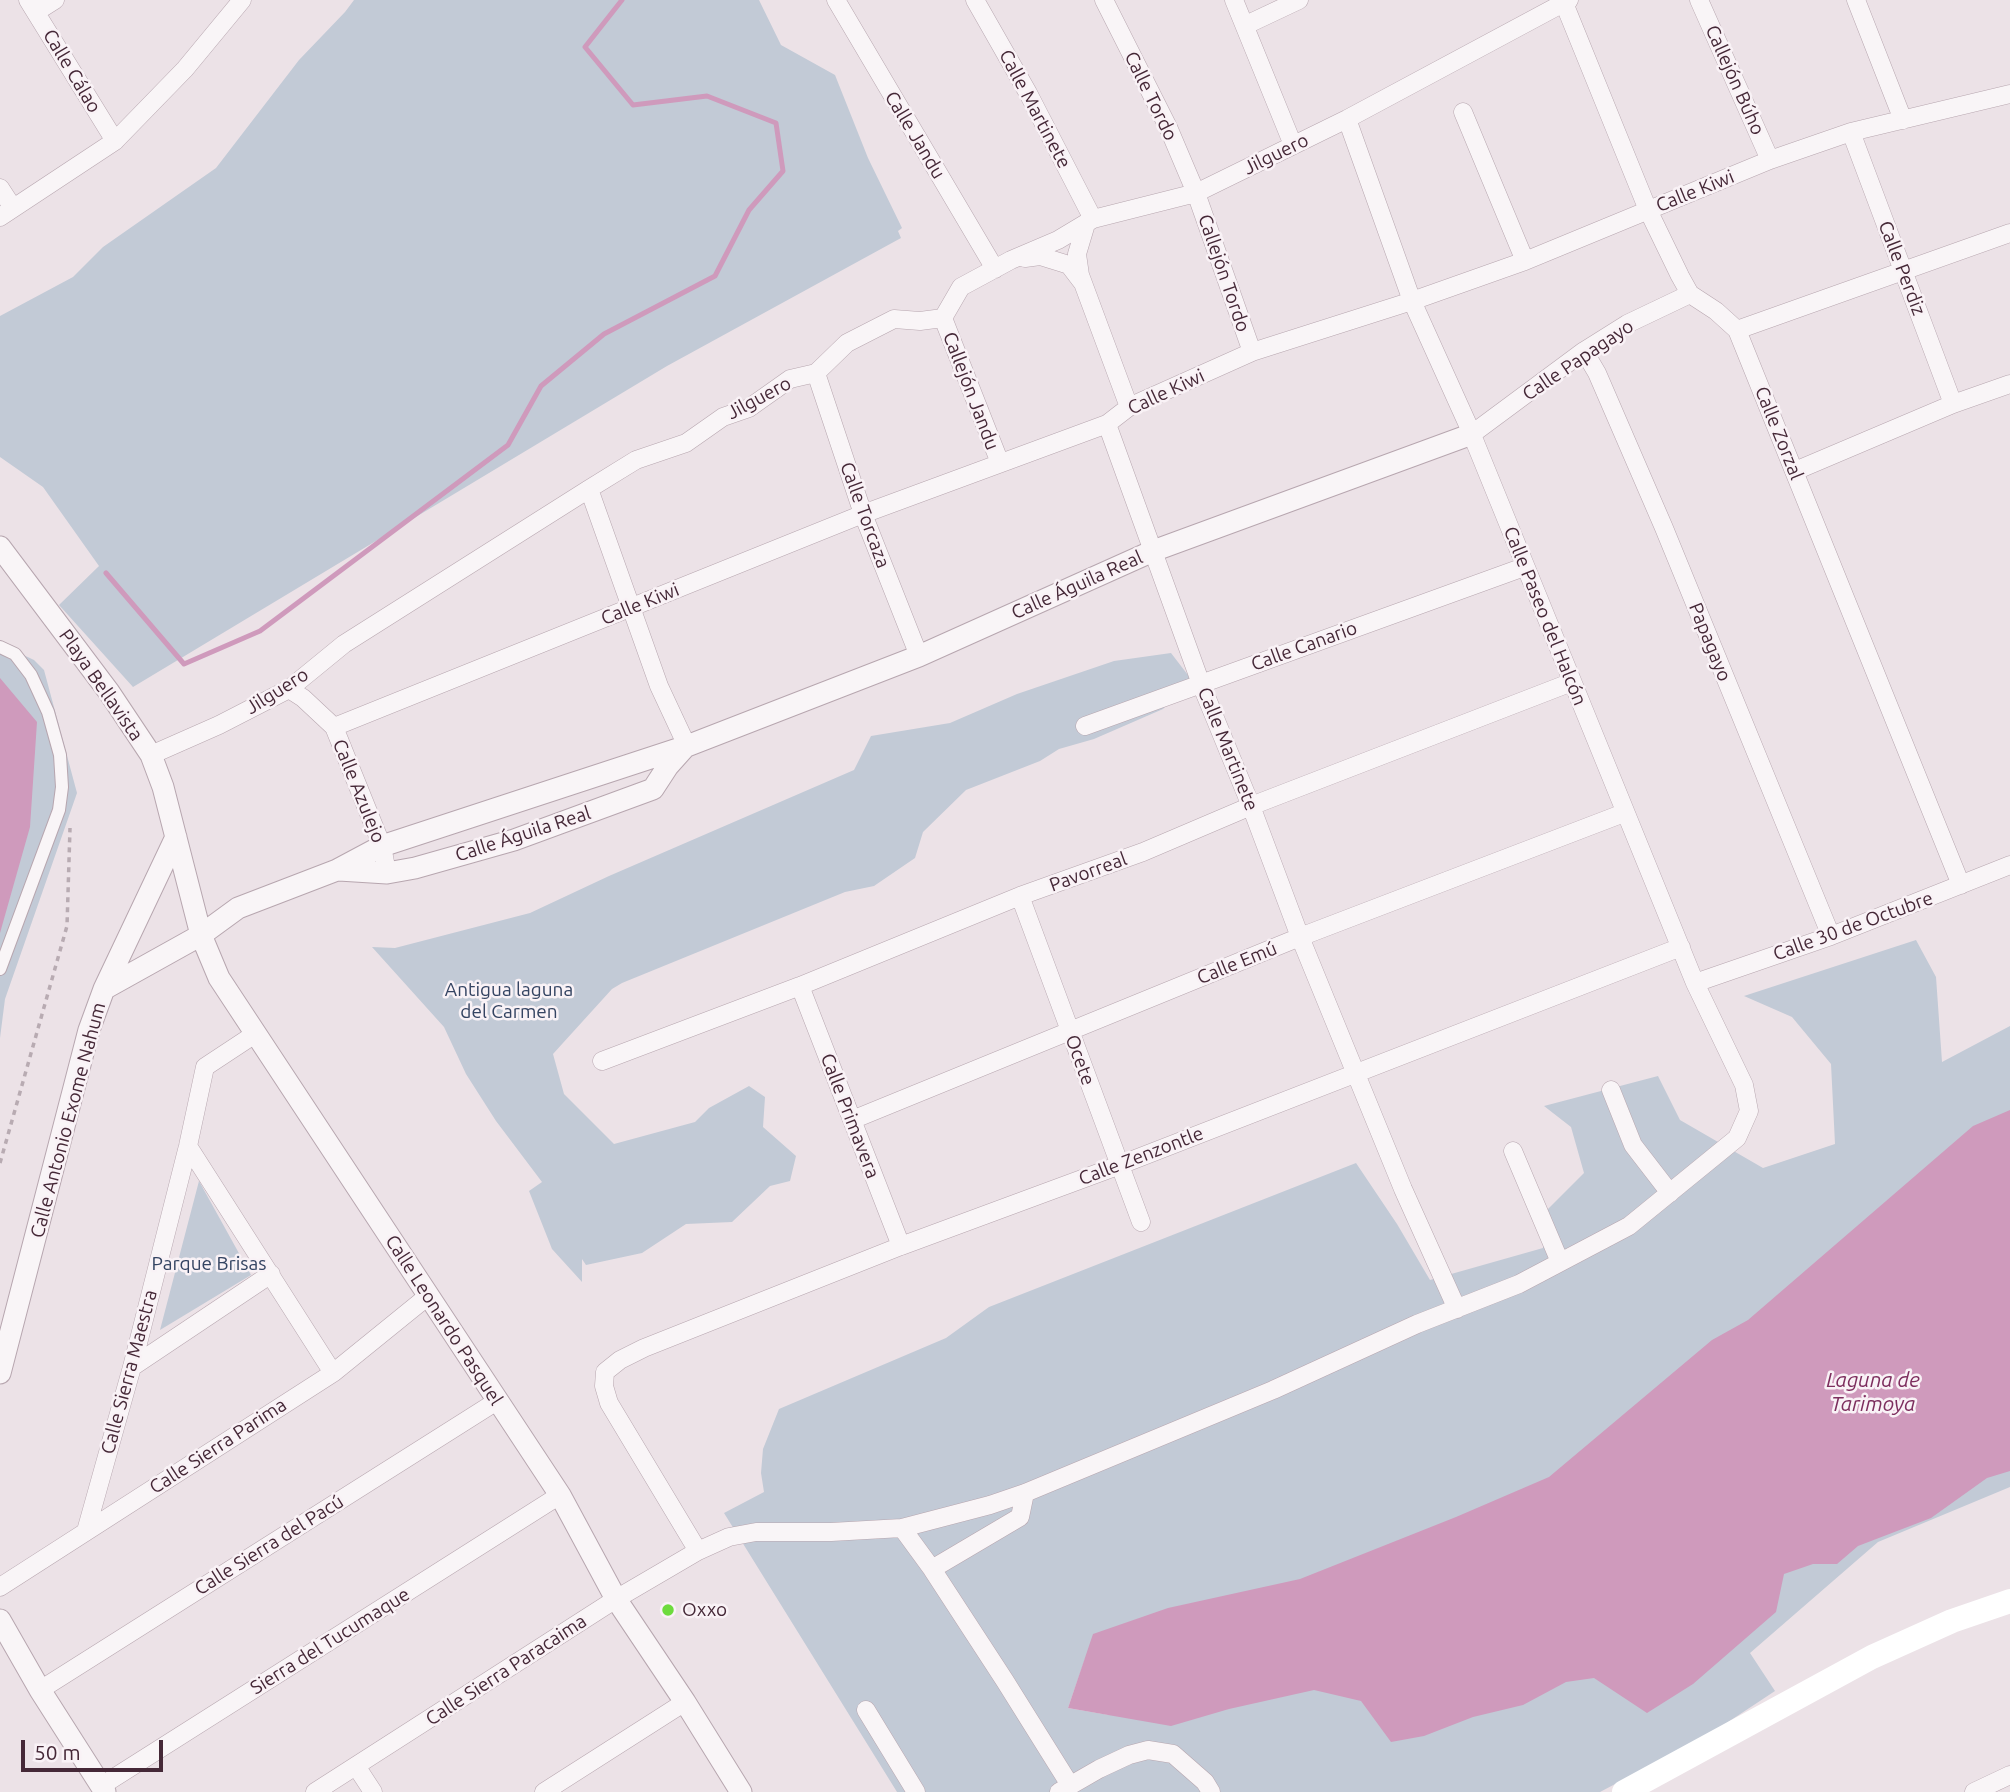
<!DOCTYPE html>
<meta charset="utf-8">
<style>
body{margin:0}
#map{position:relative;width:2010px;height:1792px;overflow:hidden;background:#ece2e7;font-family:Ubuntu,sans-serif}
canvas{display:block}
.scale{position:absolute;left:21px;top:1740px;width:142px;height:32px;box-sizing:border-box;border:4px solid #452837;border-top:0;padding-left:9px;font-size:21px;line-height:24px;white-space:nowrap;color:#452837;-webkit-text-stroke:5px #f9f2f6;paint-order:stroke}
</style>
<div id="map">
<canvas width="2010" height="1792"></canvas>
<div class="scale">50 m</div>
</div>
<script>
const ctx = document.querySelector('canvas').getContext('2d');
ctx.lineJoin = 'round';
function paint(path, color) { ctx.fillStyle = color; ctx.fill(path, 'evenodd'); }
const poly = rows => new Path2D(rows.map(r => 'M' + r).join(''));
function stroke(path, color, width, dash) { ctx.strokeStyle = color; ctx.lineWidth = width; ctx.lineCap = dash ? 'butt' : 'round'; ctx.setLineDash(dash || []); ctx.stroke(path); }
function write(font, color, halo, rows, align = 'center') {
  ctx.font = font + ' Ubuntu,sans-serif'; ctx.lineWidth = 5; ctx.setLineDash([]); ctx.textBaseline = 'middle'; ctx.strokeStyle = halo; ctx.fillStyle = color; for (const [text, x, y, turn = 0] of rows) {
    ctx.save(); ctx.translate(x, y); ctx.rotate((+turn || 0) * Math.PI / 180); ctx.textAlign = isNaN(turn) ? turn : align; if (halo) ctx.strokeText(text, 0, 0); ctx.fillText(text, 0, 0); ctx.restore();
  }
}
const green = poly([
 [354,0,759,0,781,45,835,75,868,158,902,228,898,231,901,238,667,366,133,687,59,605,99,566,43,487,0,457,0,316,73,277,103,247,216,168,299,60,345,12],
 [0,644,34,660,44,670,77,793,5,999,0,1038],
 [1171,653,1191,679,1163,709,1094,739,1059,749,1040,761,966,790,923,832,915,858,874,886,845,892,622,983,612,989,553,1054,564,1094,614,1144,695,1122,709,1108,749,1086,765,1097,763,1127,796,1156,790,1181,770,1186,732,1222,686,1224,642,1253,586,1265,582,1259,582,1282,552,1249,529,1191,542,1182,496,1121,466,1074,444,1027,372,947,395,948,530,913,609,876,854,770,871,736,950,723,1017,694,1114,661],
 [1916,940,1936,977,1942,1062,2010,1026,2010,1487,1878,1542,1750,1653,1775,1691,1710,1734,1600,1792,897,1792,724,1513,764,1492,761,1473,763,1449,779,1409,946,1338,989,1307,1356,1163,1397,1224,1430,1280,1543,1248,1544,1213,1584,1173,1571,1127,1544,1106,1658,1076,1680,1120,1763,1168,1835,1144,1831,1064,1792,1017,1744,996],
 [1085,1659,1109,1715,1068,1708],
 [199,1181,251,1275,160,1330]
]);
const water = poly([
 [0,678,37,722,30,827,0,933],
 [2010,1110,2010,1471,1987,1478,1931,1518,1858,1546,1837,1564,1813,1564,1784,1574,1776,1612,1693,1684,1647,1713,1594,1678,1566,1682,1523,1705,1473,1717,1424,1736,1391,1742,1361,1701,1314,1690,1229,1709,1171,1726,1068,1708,1093,1634,1168,1608,1300,1579,1456,1517,1549,1477,1712,1340,1748,1320,1973,1126]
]);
const stream = poly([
 [106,573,184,664,260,631,508,445,541,386,604,334,715,276,749,210,783,171,776,123,707,96,633,105,585,47,622,0]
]);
const path = poly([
 [0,1163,67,926,70,828]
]);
const pedestrian = poly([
 [0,647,15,654,31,675,48,712,60,755,62,787,59,810,0,969]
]);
const minor = poly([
 [28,0,115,141],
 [836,0,995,269],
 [975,0,1028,93,1093,219],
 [1104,0,1168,127,1196,193,1252,352],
 [1234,0,1293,145],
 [1699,0,1770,160],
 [1856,0,1903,120],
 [1564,3,1648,210,1680,276,1690,294,1716,311,1737,330,1961,885],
 [36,12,55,0],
 [1246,25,1299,0],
 [1463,112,1525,261],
 [1851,132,1953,404],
 [0,188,13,208],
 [0,217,115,141,185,69,242,0],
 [1086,224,1077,254,1080,275,1129,407],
 [1025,258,1040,256,1069,265,1082,282],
 [943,318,1000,463],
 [1737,330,2010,233],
 [1584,351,1597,373,1664,528,1831,936],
 [816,373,863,514,919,656],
 [1107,424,1201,684,1251,806,1300,937,1403,1189,1457,1309],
 [1472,434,1584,351,1627,324,1690,294],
 [1795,471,1953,404,2010,384],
 [589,489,659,686,687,746],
 [289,689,303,698,334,727,382,846,387,873],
 [1085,726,1524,567],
 [334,727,863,514,1107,424,1129,407,1252,352,1412,301,1525,261,1770,160,1851,132,2010,94],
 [151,755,219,725,289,689,344,644,589,489,636,460,686,443,723,417,749,408,790,379,816,373,847,343,894,319,920,321,943,318,961,287,1011,260,1058,240,1093,219,1196,193,1347,119,1569,0],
 [1020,896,1141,1222],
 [1695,983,1831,936,2010,865],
 [800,986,901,1246],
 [602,1061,800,986,1020,896,1143,852,1251,806,1572,682],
 [1611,1090,1633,1145,1670,1193],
 [852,1120,1300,937,1624,813],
 [188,1146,333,1373],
 [1513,1151,1560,1262],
 [132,1367,271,1274],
 [902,1528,932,1569,1005,1681,1070,1785],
 [86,1531,132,1367,188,1146,205,1067,255,1034],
 [698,1551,609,1403,604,1386,605,1372,620,1360,644,1348,901,1246,1120,1165,1681,947],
 [932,1569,1020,1517,1025,1493],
 [0,1587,333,1373,428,1296],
 [40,1690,497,1401],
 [866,1710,916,1792],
 [356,1766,373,1792],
 [101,1786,560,1495],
 [315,1792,616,1599,698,1551,729,1537,756,1532,831,1532,902,1528,990,1505,1025,1493,1273,1390,1417,1324,1519,1284,1629,1226,1737,1138,1749,1111,1744,1085,1695,983,1468,425,1412,301,1347,119],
 [544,1792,685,1702],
 [1059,1792,1099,1769,1129,1755,1148,1750,1173,1754,1205,1782,1211,1792],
 [1974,1792,2010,1775]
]);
const tertiary = poly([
 [0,547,109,692,151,755,163,787,201,935,219,978,560,1495,616,1599,685,1702,741,1792],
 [339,870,387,873,415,868,514,840,653,789,668,766,685,747],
 [104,989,201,935,238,908,337,870,382,846,687,746,919,656,1153,551,1472,434],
 [0,1373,89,1030,104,989,176,837],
 [0,1620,40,1690,105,1792]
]);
const secondary = poly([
 [1624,1792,1872,1657,1952,1621,2010,1601]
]);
const markers = [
 [668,1610,7,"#6ddb3d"]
];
const streetNames = [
 ["Calle Cálao",72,71,59],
 ["Callejón Búho",1735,80,66],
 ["Calle Tordo",1151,96,64],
 ["Calle Martinete",1035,109,62],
 ["Calle Jandu",915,135,59],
 ["Jilguero",1276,154,-26],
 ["Calle Kiwi",1695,191,-22],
 ["Calle Perdiz",1902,268,69],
 ["Callejón Tordo",1224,273,71],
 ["Calle Papagayo",1578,360,-34],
 ["Callejón Jandu",971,391,69],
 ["Calle Kiwi",1166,392,-25],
 ["Jilguero",759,398,-28],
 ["Calle Zorzal",1779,433,68],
 ["Calle Torcaza",865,515,70],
 ["Calle Águila Real",1077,585,-24],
 ["Calle Kiwi",640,604,-22],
 ["Calle Paseo del Halcón",1545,616,68],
 ["Papagayo",1710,642,68],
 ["Calle Canario",1304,646,-20],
 ["Playa Bellavista",101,685,55],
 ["Jilguero",277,691,-32],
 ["Calle Martinete",1228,749,68],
 ["Calle Azulejo",359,791,68],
 ["Calle Águila Real",523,834,-18],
 ["Pavorreal",1088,872,-20],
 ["Calle 30 de Octubre",1853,926,-20],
 ["Calle Emú",1237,963,-22],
 ["Ocete",1080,1060,70],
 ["Calle Primavera",850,1116,69],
 ["Calle Antonio Exome Nahum",68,1120,-75],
 ["Calle Zenzontle",1141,1156,-21],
 ["Calle Leonardo Pasquel",444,1320,57],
 ["Calle Sierra Maestra",129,1372,-75],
 ["Calle Sierra Parima",218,1446,-33],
 ["Calle Sierra del Pacú",269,1545,-32],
 ["Sierra del Tucumaque",330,1641,-32],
 ["Calle Sierra Paracaima",506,1670,-33]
];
const parkNames = [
 ["Antigua laguna",509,990],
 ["del Carmen",509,1012],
 ["Parque Brisas",209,1264]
];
const poiNames = [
 ["Oxxo",682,1610]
];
const waterNames = [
 ["Laguna de",1873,1380],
 ["Tarimoya",1873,1404]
];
paint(green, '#c2cad6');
paint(water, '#cf9abc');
stroke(stream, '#cf9abc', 5);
stroke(pedestrian, '#b7a6af', 14);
stroke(minor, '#b7a6af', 19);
stroke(tertiary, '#b7a6af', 23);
stroke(path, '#b8abb2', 3.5, [5, 5]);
stroke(pedestrian, '#f9f5f7', 12);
stroke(minor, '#f9f5f7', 18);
stroke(tertiary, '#f9f5f7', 21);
stroke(secondary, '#fff', 24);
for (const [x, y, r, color] of markers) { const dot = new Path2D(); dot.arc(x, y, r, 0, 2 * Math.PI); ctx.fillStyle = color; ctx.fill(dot); stroke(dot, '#f9f2f6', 2.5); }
write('19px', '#452837', '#f9f2f6', streetNames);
write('19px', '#344462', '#f9f2f6', parkNames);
write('19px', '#452837', '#f9f2f6', poiNames, 'left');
write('italic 21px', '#7d2e5e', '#f9f2f6', waterNames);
</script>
